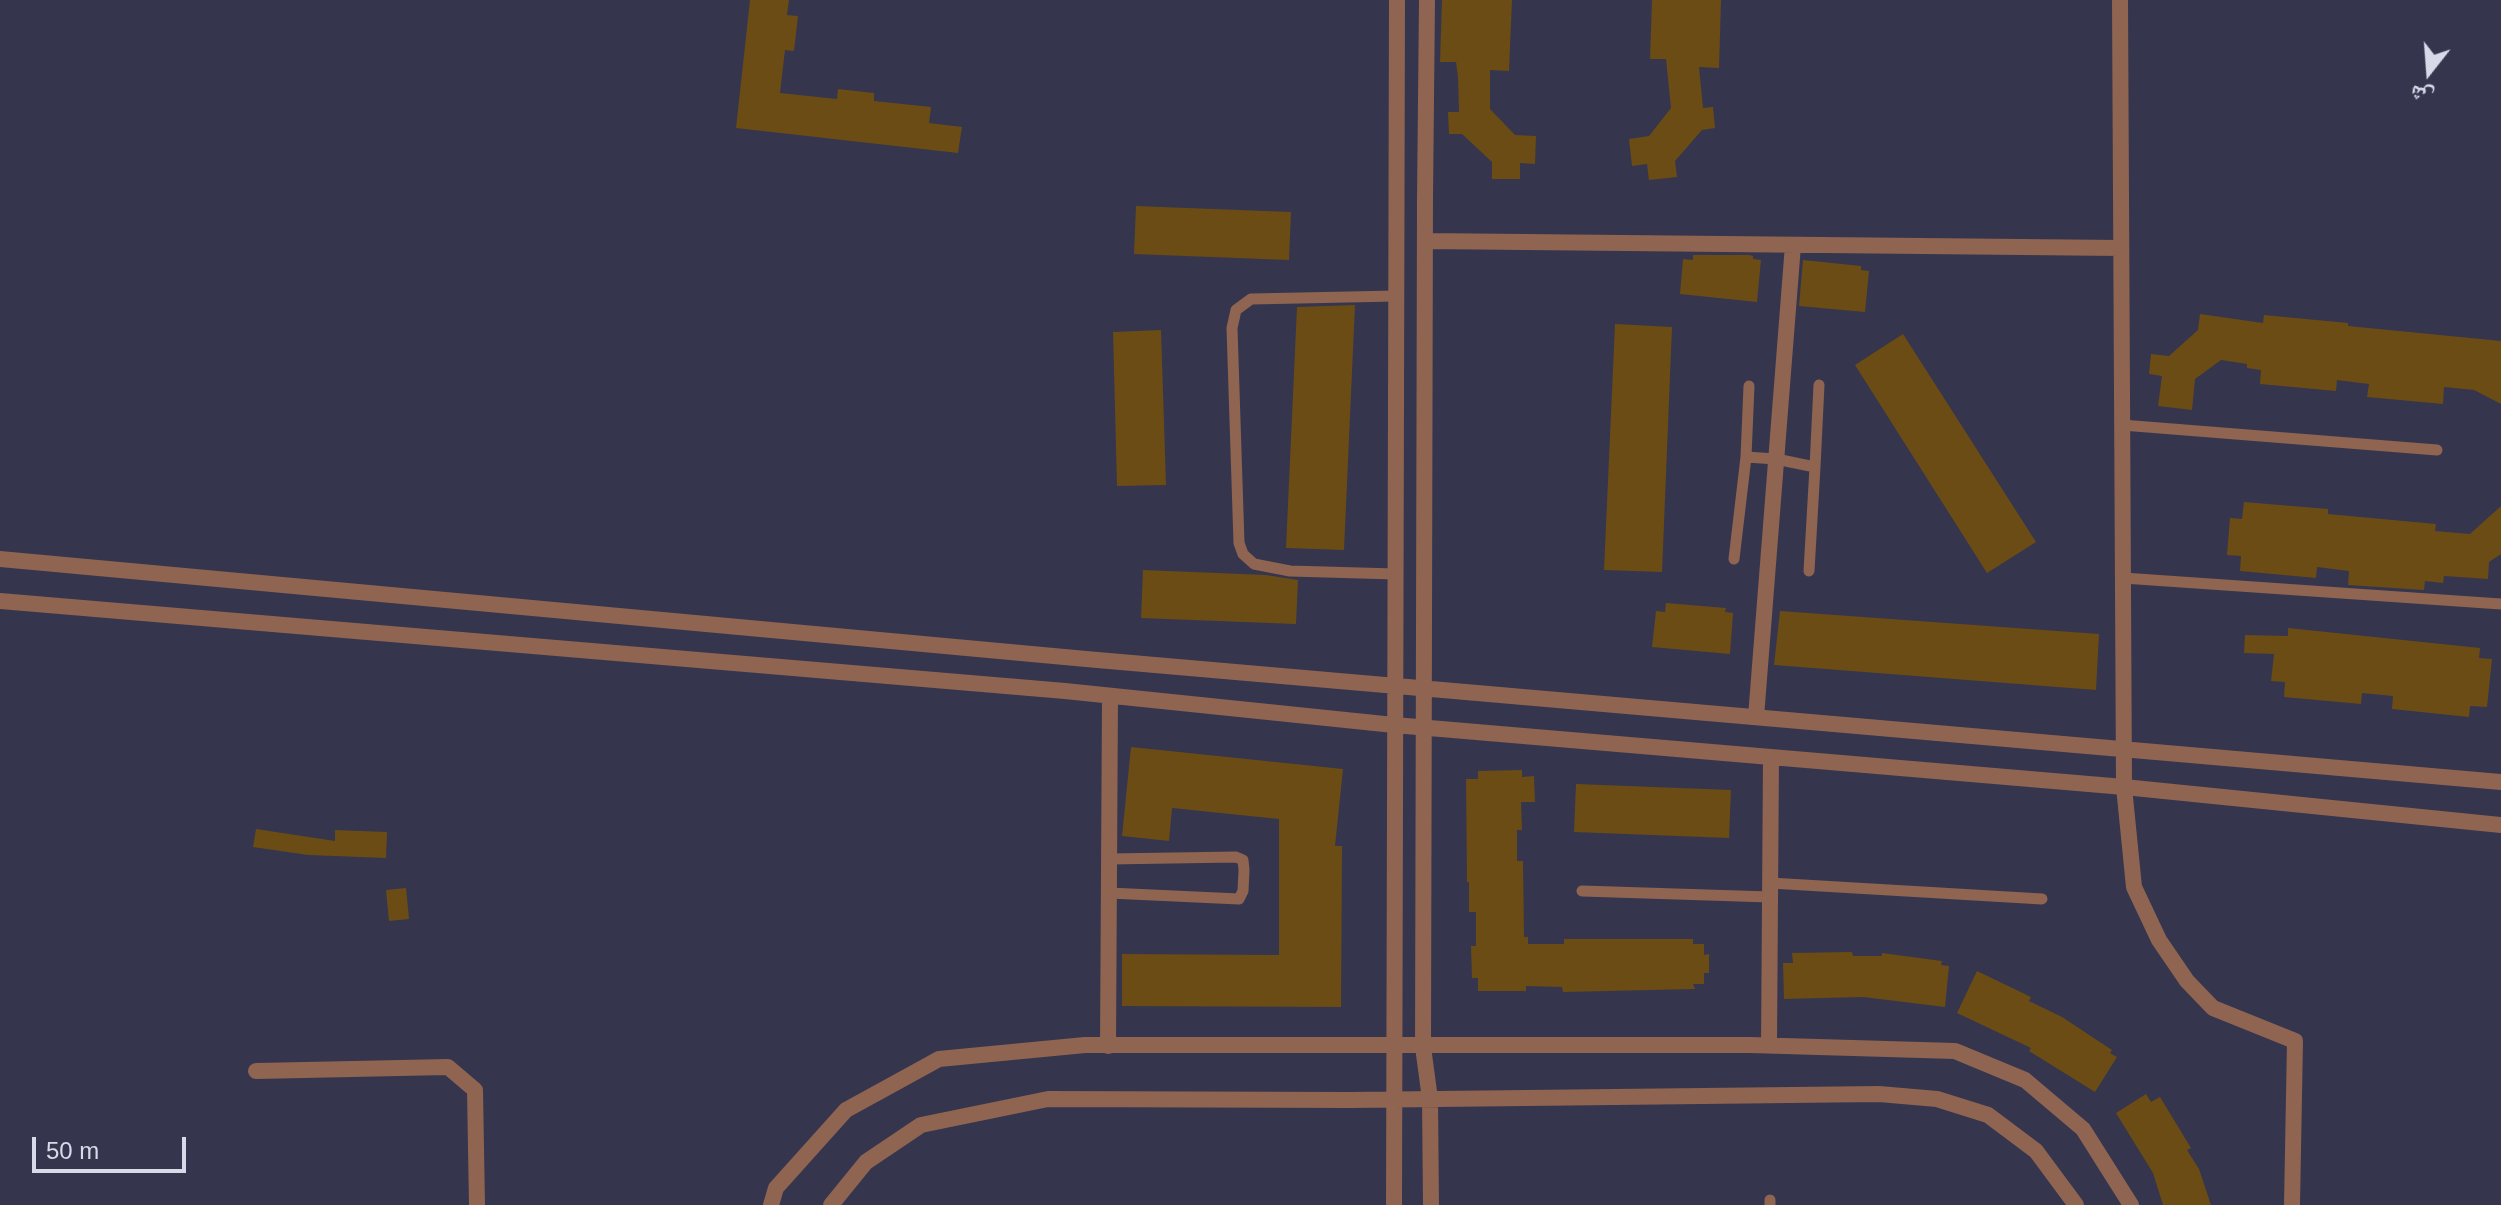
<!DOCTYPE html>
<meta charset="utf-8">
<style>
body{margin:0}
#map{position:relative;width:2501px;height:1205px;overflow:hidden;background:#35354e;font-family:Helvetica,"Noto Naskh Arabic",sans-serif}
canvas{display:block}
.north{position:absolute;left:2389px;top:32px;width:80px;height:80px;-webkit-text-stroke:6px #35354e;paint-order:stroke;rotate:197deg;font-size:22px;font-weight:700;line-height:32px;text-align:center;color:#d8d9e9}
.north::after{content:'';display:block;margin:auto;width:28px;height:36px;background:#d8d9e9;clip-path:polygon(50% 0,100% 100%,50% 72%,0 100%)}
.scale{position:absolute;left:32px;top:1137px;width:154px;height:36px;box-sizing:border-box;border:4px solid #d8d9e9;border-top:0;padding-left:10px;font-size:24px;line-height:28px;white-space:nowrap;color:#d8d9e9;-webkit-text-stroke:6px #35354e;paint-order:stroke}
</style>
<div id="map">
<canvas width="2501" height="1205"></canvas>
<div class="north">ش</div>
<div class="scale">50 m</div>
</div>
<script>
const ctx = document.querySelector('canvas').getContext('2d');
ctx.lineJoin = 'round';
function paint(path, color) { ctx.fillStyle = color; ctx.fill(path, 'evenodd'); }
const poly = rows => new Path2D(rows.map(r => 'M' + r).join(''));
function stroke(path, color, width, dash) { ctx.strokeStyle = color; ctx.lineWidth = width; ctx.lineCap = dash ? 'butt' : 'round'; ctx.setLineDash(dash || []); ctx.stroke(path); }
const building = poly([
 [750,0,789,0,787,15,798,16,794,51,785,50,780,93,837,99,838,89,874,93,874,101,931,107,929,123,962,127,958,153,736,128],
 [1442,0,1512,0,1509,71,1490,70,1490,109,1515,135,1536,136,1535,164,1520,163,1520,179,1492,179,1492,162,1462,134,1449,134,1448,112,1459,112,1458,77,1456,62,1440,62],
 [1652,0,1721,0,1719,68,1699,67,1703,108,1713,107,1715,128,1702,130,1675,161,1677,177,1649,180,1647,164,1632,166,1629,139,1649,136,1671,108,1666,59,1650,59],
 [1136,206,1291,212,1289,260,1134,254],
 [1693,255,1749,255,1753,256,1753,259,1761,260,1757,302,1680,294,1683,259,1693,260],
 [1803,260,1861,266,1861,270,1869,271,1865,312,1799,306],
 [1355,305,1344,550,1286,548,1297,307],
 [2200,314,2263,323,2264,315,2348,323,2348,326,2501,341,2501,404,2474,390,2444,387,2443,404,2367,397,2369,384,2337,380,2336,391,2260,384,2261,370,2247,368,2247,364,2221,360,2195,379,2192,410,2158,406,2162,376,2149,374,2151,354,2169,356,2198,330],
 [1615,324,1672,327,1662,572,1604,570],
 [1161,330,1166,485,1117,486,1113,332],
 [1903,334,2036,542,1987,573,1855,365],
 [2244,502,2328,509,2328,514,2436,524,2435,531,2470,534,2501,506,2501,554,2489,562,2488,579,2444,576,2443,583,2425,581,2424,590,2348,585,2349,571,2317,567,2316,578,2240,571,2241,556,2227,555,2230,518,2242,519],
 [1143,570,1266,575,1298,580,1296,624,1141,618],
 [1666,603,1726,608,1725,612,1733,613,1730,654,1652,647,1656,611,1665,612],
 [1780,611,2099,634,2096,690,1774,665],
 [2288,628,2480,648,2479,658,2492,659,2487,707,2470,706,2469,717,2392,709,2393,696,2362,693,2361,704,2284,697,2285,682,2271,681,2274,654,2244,653,2245,635,2288,636],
 [1131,747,1343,769,1335,846,1342,846,1341,1007,1122,1006,1122,954,1279,955,1279,819,1172,808,1169,841,1122,836],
 [1522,770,1522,777,1534,776,1535,802,1521,802,1522,830,1517,830,1517,861,1523,861,1524,937,1528,937,1528,944,1564,944,1564,939,1693,939,1693,944,1704,944,1704,955,1709,954,1709,973,1704,973,1704,984,1693,984,1695,989,1563,992,1562,987,1526,986,1526,991,1478,991,1478,978,1472,978,1471,946,1476,946,1476,912,1469,912,1469,882,1467,882,1466,779,1478,779,1478,771],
 [1576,784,1731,790,1729,838,1574,832],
 [256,829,335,841,335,830,387,832,386,858,308,855,253,847],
 [406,888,409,919,389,921,386,890],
 [1852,952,1853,956,1882,956,1882,953,1942,961,1941,965,1949,966,1945,1007,1863,997,1784,999,1783,963,1793,963,1792,953],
 [1977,971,2031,997,2029,1001,2062,1017,2112,1050,2110,1053,2117,1057,2095,1092,2029,1051,2031,1048,1957,1013],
 [2146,1094,2151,1102,2160,1097,2191,1148,2187,1150,2199,1169,2211,1205,2163,1205,2153,1173,2116,1113]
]);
const lane = poly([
 [1749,386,1746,457,1776,459,1815,467,1809,571],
 [2122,425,2437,450],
 [1815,467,1819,385],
 [1734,559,1746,457],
 [1395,574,1290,571,1254,564,1243,554,1239,543,1232,328,1236,310,1251,299,1396,296],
 [2123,578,2501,604],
 [1770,883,2042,899],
 [1582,891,1770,897],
 [1109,893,1239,899,1243,891,1244,870,1243,860,1236,857,1109,859],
 [1770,1200,1770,1205]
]);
const street = poly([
 [1427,0,1425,199,1423,1047,1430,1099,1431,1205],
 [2120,0,2124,787,2134,887,2159,940,2187,981,2213,1008,2295,1041,2292,1205],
 [1425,241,2121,248],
 [0,559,1086,659,2501,782],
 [0,601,1065,691,1394,725,2124,787,2501,825],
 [1756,717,1793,245],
 [1769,1045,1771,757],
 [1108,1046,1110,696],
 [256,1071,448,1067,475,1090,477,1205],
 [771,1205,776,1188,846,1110,939,1059,1085,1045,1750,1045,1955,1051,2025,1080,2083,1129,2131,1205],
 [831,1205,866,1162,921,1125,1048,1099,1350,1100,1879,1094,1937,1099,1988,1115,2036,1151,2076,1205],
 [1394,1205,1397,0]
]);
paint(building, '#6b4c15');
stroke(lane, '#8f6451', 11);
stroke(street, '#8f6451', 16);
</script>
